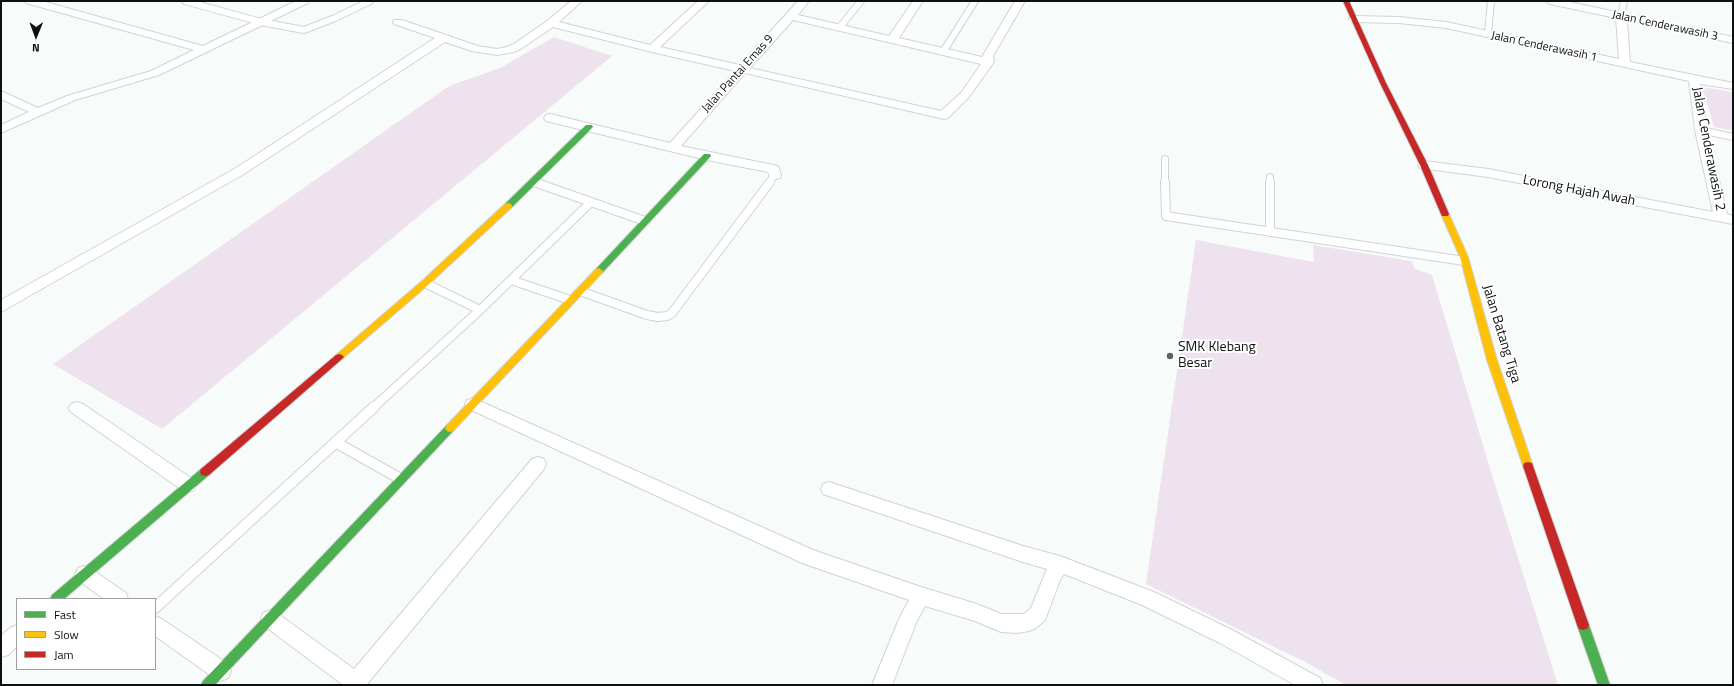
<!DOCTYPE html>
<style>
body{margin:0}
#map{position:relative;width:1734px;height:686px;overflow:hidden;background:#f7fcfb;font-family:"Titillium Web",sans-serif}
canvas{display:block}
.frame{position:absolute;inset:0;border:2px solid #0e1010;pointer-events:none}
.legend{position:absolute;left:16px;top:598px;width:140px;height:72px;box-sizing:border-box;background:#fff;border:1px solid #9f9f9f;margin:0;padding:5px 7px;list-style:none;font-size:12px;color:#0e1010}
.legend li{display:flex;align-items:center;gap:8px;height:20px}
.legend b{width:20px;border:1px solid #9f9f9f}
.north{position:absolute;left:16px;top:16px;width:40px;height:40px;-webkit-text-stroke:3px #fff;paint-order:stroke;rotate:181deg;font-size:11px;font-weight:700;line-height:16px;text-align:center;color:#0e1010}
.north::after{content:'';display:block;margin:auto;width:14px;height:18px;background:#0e1010;clip-path:polygon(50% 0,100% 100%,50% 72%,0 100%)}
</style>
<div id="map">
<canvas width="1734" height="686"></canvas>
<div class="frame"></div>
<ul class="legend">
<li><b style="height:5px;background:#4caf50"></b>Fast</li>
<li><b style="height:5px;background:#ffc107"></b>Slow</li>
<li><b style="height:5px;background:#c62828"></b>Jam</li>
</ul>
<div class="north">N</div>
</div>
<script>
const ctx = document.querySelector('canvas').getContext('2d');
ctx.lineJoin = 'round';
function paint(path, color) { ctx.fillStyle = color; ctx.fill(path, 'evenodd'); }
const poly = rows => new Path2D(rows.map(r => 'M' + r).join(''));
function stroke(path, color, width, dash) { ctx.strokeStyle = color; ctx.lineWidth = width; ctx.lineCap = dash ? 'butt' : 'round'; ctx.setLineDash(dash || []); ctx.stroke(path); }
function write(font, color, halo, rows, align = 'center') {
  ctx.font = font + ' "Titillium Web",sans-serif'; ctx.lineWidth = 4; ctx.setLineDash([]); ctx.textBaseline = 'middle'; ctx.strokeStyle = halo; ctx.fillStyle = color; for (const [text, x, y, turn = 0] of rows) {
    ctx.save(); ctx.translate(x, y); ctx.rotate((+turn || 0) * Math.PI / 180); ctx.textAlign = isNaN(turn) ? turn : align; if (halo) ctx.strokeText(text, 0, 0); ctx.fillText(text, 0, 0); ctx.restore();
  }
}
const green = poly([
 [554,37,612,56,162,429,53,364,449,86,500,68],
 [1702,87,1733,92,1733,131,1714,127],
 [1196,240,1314,262,1313,245,1411,261,1415,269,1432,275,1491,472,1558,685,1346,685,1305,662,1146,584]
]);
const laneFar2 = poly([
 [185,1,261,22,304,30,335,18,370,1],
 [1621,17,1624,1],
 [840,27,861,1],
 [1488,34,1491,1],
 [943,52,975,1],
 [1701,130,1733,137],
 [1165,159,1165,183],
 [1270,177,1270,183],
 [534,182,535,183],
 [769,183,775,175]
]);
const laneFar1 = poly([
 [534,182,645,221],
 [1165,182,1166,216,1464,261],
 [1270,182,1270,232],
 [511,280,570,300],
 [425,283,480,310],
 [580,291,647,315,658,317,667,316,672,313,770,182],
 [373,408,480,310,591,202]
]);
const lane = poly([
 [335,442,399,478],
 [155,608,374,407]
]);
const street = poly([
 [25,1,42,1,203,46,296,1,309,1,308,3,159,75,75,100,1,133,1,125,29,112,1,99,1,91,38,108,67,96,151,71,194,50,26,3,25,1],
 [571,1,582,1,559,22,650,45,698,1,709,1,660,47,740,65,798,1,809,1,798,15,889,36,913,1,923,1,899,38,982,57,1015,1,1025,1,993,56,994,62,969,97,948,118,944,119,745,73,681,146,778,166,781,175,780,178,775,179,770,178,768,172,707,160,546,121,544,118,546,115,550,114,670,143,735,71,652,52,553,27,522,48,514,52,497,55,472,51,445,42,244,174,1,312,1,300,236,168,435,38,394,24,393,22,394,20,402,20,478,46,497,49,507,47,514,44,547,21,571,1],
 [793,20,892,43,981,64,961,93,941,111,750,68,793,20],
 [1545,1,1565,1,1733,37,1733,43,1627,21,1630,62,1733,83,1733,89,1700,84,1707,130,1727,214,1733,216,1733,224,1488,177,1420,168,1418,165,1420,162,1424,161,1488,169,1713,212,1695,130,1689,81,1446,28,1399,23,1354,22,1349,19,1354,16,1399,17,1446,22,1619,59,1616,18,1550,4,1545,1],
 [473,398,813,550,921,587,977,604,1001,614,1024,614,1031,608,1047,569,1023,562,823,494,821,489,823,484,829,482,1023,546,1060,556,1154,592,1232,630,1320,678,1323,685,1295,685,1218,642,1142,605,1064,574,1060,580,1045,620,1036,628,1029,631,1017,633,1001,632,975,621,925,606,916,623,892,685,872,685,899,619,909,600,802,563,467,408,465,404,467,400,473,398],
 [77,402,83,404,194,480,196,485,194,490,188,492,182,490,71,412,69,408,71,404,77,402],
 [538,457,544,459,546,464,544,469,368,683,369,685,343,685,263,625,261,619,263,613,270,610,277,613,354,669,532,459,538,457],
 [84,566,90,568,126,593,128,599,104,599,78,580,75,574,78,568,84,566],
 [155,616,162,619,228,664,231,671,228,678,221,681,214,678,155,636,155,616],
 [17,625,17,646,8,655,1,657,1,636,10,628,17,625]
]);
const fast = poly([
 [586,125,592,125,593,127,511,208,505,208,504,206,505,204,586,125],
 [704,154,710,154,711,156,602,273,596,273,595,271,596,269,704,154],
 [450,424,453,425,455,428,453,431,215,685,201,685,203,681,447,425,450,424],
 [205,468,209,469,210,472,209,475,64,599,50,599,52,595,201,469,205,468],
 [1583,620,1587,621,1589,625,1610,685,1598,685,1577,625,1579,621,1583,620]
]);
const slow = poly([
 [508,203,511,204,512,206,511,208,428,285,342,359,336,359,334,357,336,355,422,281,505,204,508,203],
 [1445,211,1449,214,1468,257,1497,360,1533,466,1532,469,1528,470,1524,469,1523,466,1487,360,1460,257,1441,214,1445,211],
 [599,268,603,271,602,273,453,431,450,432,447,431,445,428,447,425,596,269,599,268]
]);
const jam = poly([
 [1343,1,1349,1,1386,83,1428,165,1449,214,1448,216,1442,216,1441,214,1420,165,1380,83,1343,1],
 [339,354,342,355,344,357,342,359,209,475,205,476,201,475,200,472,201,469,336,355,339,354],
 [1528,462,1532,463,1533,466,1589,625,1587,629,1583,630,1579,629,1577,625,1523,466,1524,463,1528,462]
]);
const markers = [
 [1170,356,4,"#606362"]
];
const farStreetnames = [
 ["Jalan Cenderawasih 3",1665,26,12],
 ["Jalan Cenderawasih 1",1544,47,12],
 ["Jalan Pantai Emas 9",738,74,-48]
];
const streetNames = [
 ["Jalan Cenderawasih 2",1708,149,79],
 ["Lorong Hajah Awah",1579,191,11],
 ["Jalan Batang Tiga",1501,334,73]
];
const poiNames = [
 ["SMK Klebang",1178,348],
 ["Besar",1178,364]
];
paint(green, '#ede2ee');
stroke(laneFar2, '#d0d4d3', 8);
stroke(laneFar1, '#d0d4d3', 10);
stroke(lane, '#d0d4d3', 12);
stroke(street, '#d0d4d3', 2);
stroke(fast, '#d0d4d3', 2);
stroke(slow, '#d0d4d3', 2);
stroke(jam, '#d0d4d3', 2);
stroke(laneFar2, '#fefffe', 6);
stroke(laneFar1, '#fefffe', 8);
stroke(lane, '#fefffe', 10);
paint(street, '#fefffe');
paint(fast, '#4caf50');
paint(slow, '#ffc107');
paint(jam, '#c62828');
for (const [x, y, r, color] of markers) { const dot = new Path2D(); dot.arc(x, y, r, 0, 2 * Math.PI); ctx.fillStyle = color; ctx.fill(dot); stroke(dot, '#fff', 1.5); }
write('12px', '#0e1010', '#fff', farStreetnames);
write('14px', '#0e1010', '#fff', streetNames);
write('14px', '#0e1010', '#fff', poiNames, 'left');
</script>
